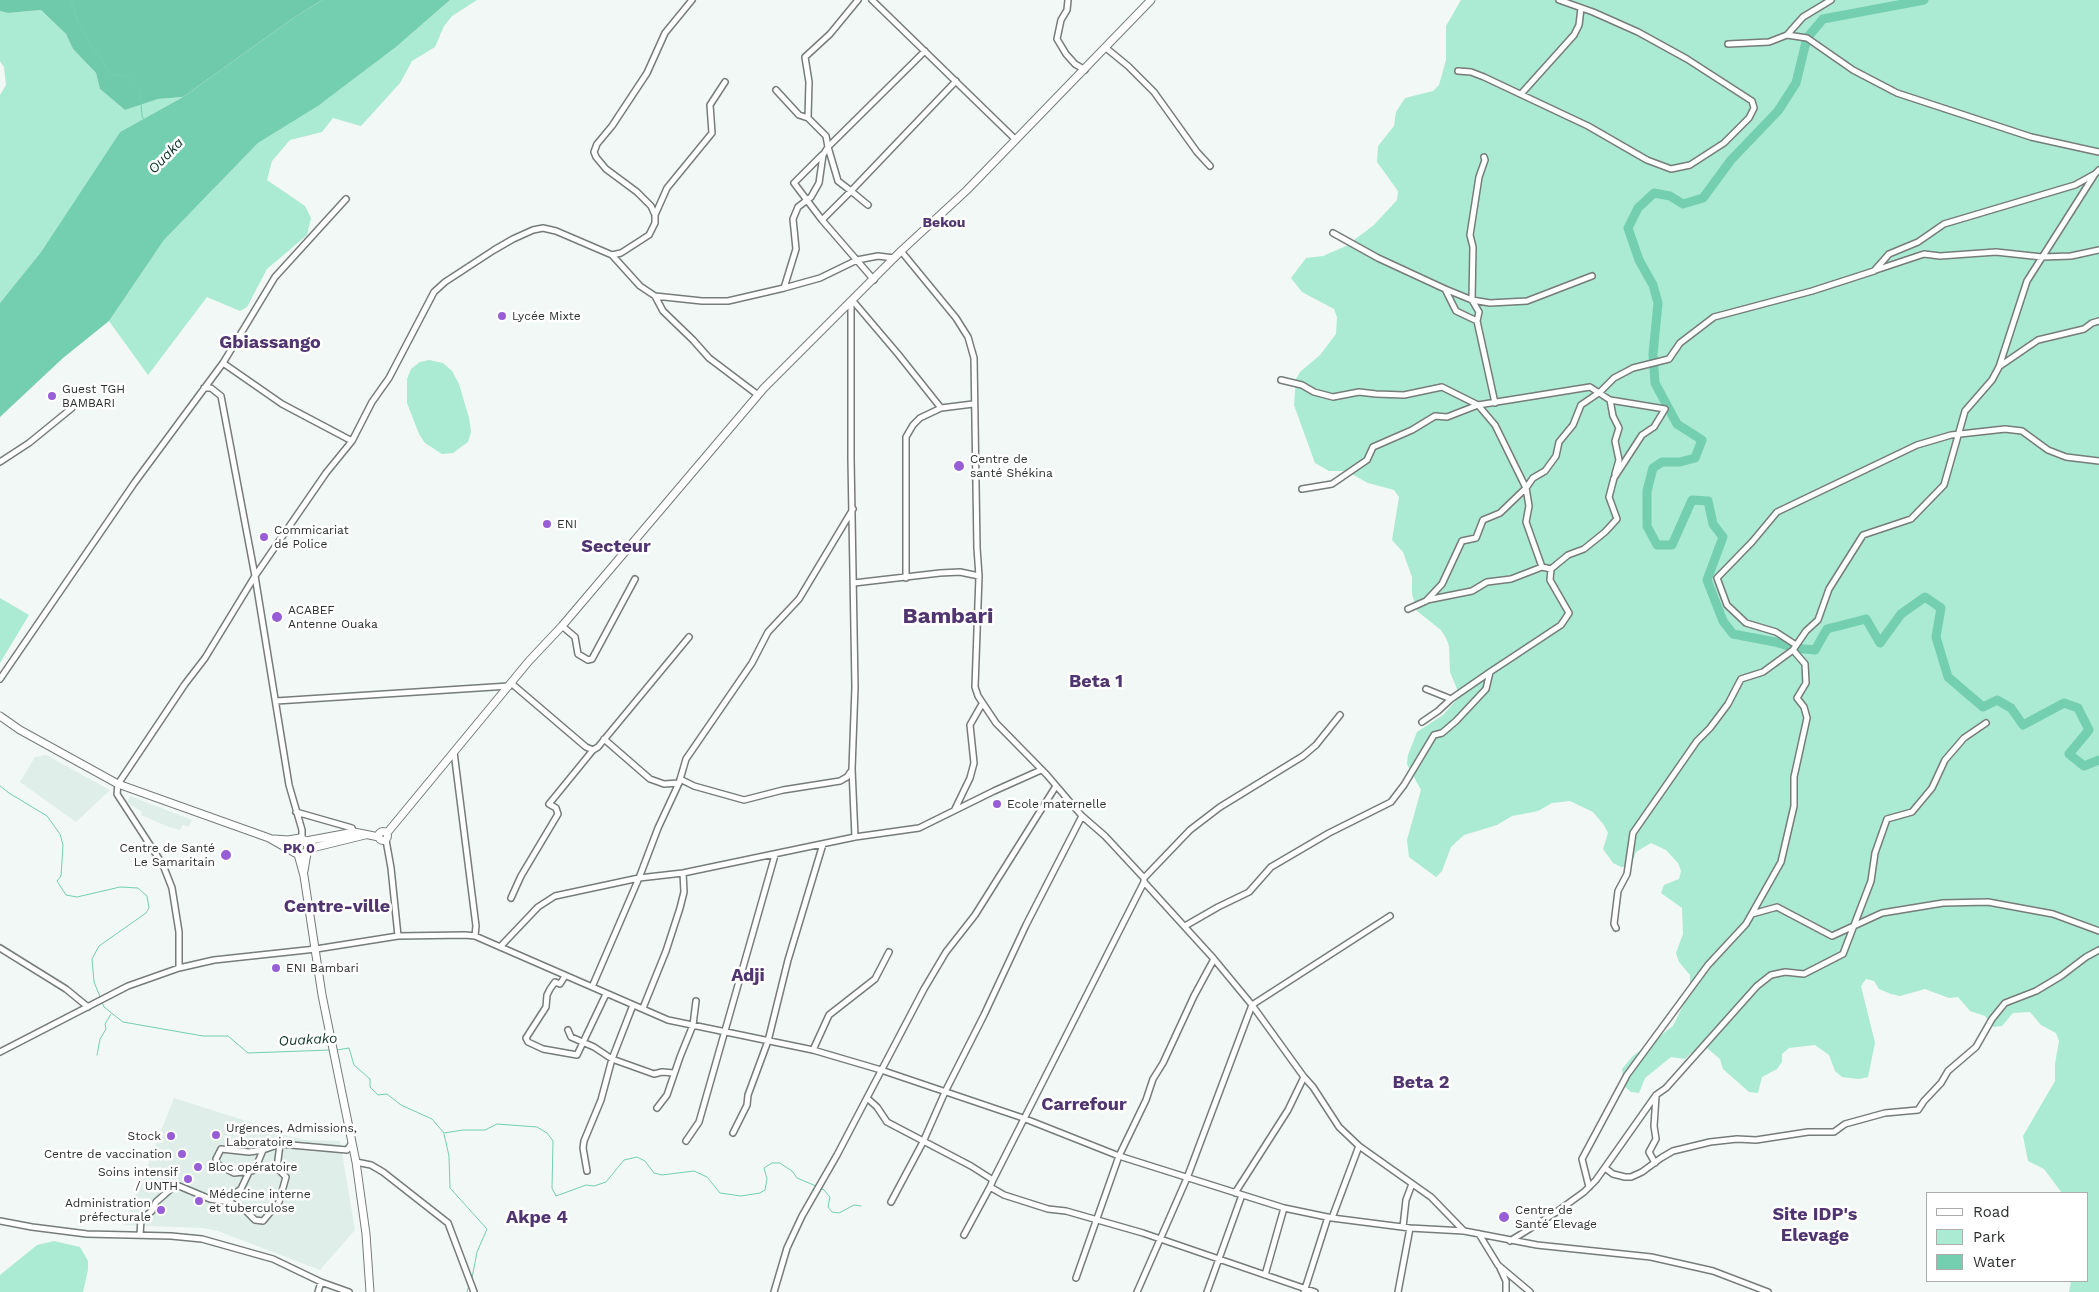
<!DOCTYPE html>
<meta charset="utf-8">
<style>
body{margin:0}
#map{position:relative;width:2099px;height:1292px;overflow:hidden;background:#f1f8f5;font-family:"Work Sans",sans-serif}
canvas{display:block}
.legend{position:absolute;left:1926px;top:1192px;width:162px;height:90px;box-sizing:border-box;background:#fff;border:1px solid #abacab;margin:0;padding:6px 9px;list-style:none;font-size:15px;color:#2c2f2e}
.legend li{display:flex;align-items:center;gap:10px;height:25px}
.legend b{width:25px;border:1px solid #abacab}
</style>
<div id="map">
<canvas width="2099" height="1292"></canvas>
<ul class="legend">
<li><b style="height:6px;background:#fff"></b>Road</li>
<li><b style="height:14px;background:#abead3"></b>Park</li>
<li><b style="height:14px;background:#74ceb0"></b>Water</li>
</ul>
</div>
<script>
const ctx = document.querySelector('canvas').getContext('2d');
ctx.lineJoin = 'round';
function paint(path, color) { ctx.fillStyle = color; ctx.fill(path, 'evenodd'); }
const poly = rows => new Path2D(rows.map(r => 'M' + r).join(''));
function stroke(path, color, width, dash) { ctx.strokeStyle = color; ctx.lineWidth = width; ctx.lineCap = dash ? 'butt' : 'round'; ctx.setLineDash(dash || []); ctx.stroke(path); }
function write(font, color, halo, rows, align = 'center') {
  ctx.font = font + ' "Work Sans",sans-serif'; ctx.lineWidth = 5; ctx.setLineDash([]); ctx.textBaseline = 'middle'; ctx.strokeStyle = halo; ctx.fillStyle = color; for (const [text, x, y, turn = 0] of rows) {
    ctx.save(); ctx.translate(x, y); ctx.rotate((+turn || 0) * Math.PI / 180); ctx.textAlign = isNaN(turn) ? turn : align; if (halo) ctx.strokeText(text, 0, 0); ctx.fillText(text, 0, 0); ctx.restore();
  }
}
const built = poly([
 [46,755,110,790,76,822,20,782,35,757],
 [130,796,192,820,189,827,183,825,180,830,169,827,141,815,142,812,127,802],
 [174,1098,256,1124,277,1133,305,1140,340,1141,355,1230,320,1270,218,1231,203,1228,124,1225]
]);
const green = poly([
 [450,0,477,0,452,16,444,26,435,47,412,61,400,83,361,126,333,118,322,132,290,140,272,161,267,180,305,206,311,218,307,235,267,269,247,307,240,311,207,297,148,375,109,321,164,240,258,143,318,106,396,47],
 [1461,0,2099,0,2099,1292,2069,1292,2071,1281,2088,1281,2088,1193,2062,1193,2044,1169,2028,1161,2023,1136,2055,1081,2055,1064,2059,1041,2056,1033,2041,1025,2030,1012,2013,1013,2002,1026,1993,1027,1985,1016,1970,1011,1958,997,1949,998,1925,989,1900,996,1891,994,1879,989,1874,981,1866,979,1861,986,1875,1043,1868,1077,1859,1079,1842,1077,1835,1071,1829,1055,1815,1045,1789,1048,1782,1054,1782,1062,1777,1069,1762,1077,1758,1093,1749,1092,1723,1069,1720,1059,1707,1048,1691,1053,1685,1059,1671,1057,1645,1078,1639,1093,1631,1092,1624,1086,1622,1069,1633,1056,1673,1026,1690,991,1690,975,1679,962,1676,953,1683,934,1682,908,1661,893,1664,885,1679,879,1681,871,1678,863,1666,850,1651,843,1636,852,1630,867,1621,867,1613,863,1603,849,1608,833,1604,825,1593,812,1570,801,1552,803,1538,811,1512,816,1497,825,1464,835,1451,847,1442,871,1436,877,1409,857,1407,840,1421,790,1407,764,1408,755,1417,732,1443,715,1460,696,1450,672,1449,646,1446,638,1441,630,1417,611,1412,594,1412,577,1403,552,1392,540,1399,497,1394,490,1368,483,1346,471,1329,471,1315,463,1294,405,1296,379,1300,372,1320,355,1336,334,1337,317,1334,309,1302,292,1291,278,1306,258,1323,256,1346,246,1374,225,1397,200,1398,191,1377,162,1378,146,1394,126,1396,112,1405,98,1433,91,1439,85,1446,60,1446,26],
 [41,10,66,34,73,49,96,73,100,89,125,110,158,99,183,97,120,132,41,252,0,303,0,95,6,85,4,67,0,61,0,11,8,13],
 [429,360,443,363,452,371,459,384,469,418,471,432,468,442,453,453,442,454,425,443,419,434,407,403,407,379,411,369,420,362],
 [0,598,29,615,0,663],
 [54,1241,80,1247,88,1261,88,1270,83,1292,0,1292,0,1275,37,1245]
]);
const forest = poly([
 [0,0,322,0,292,19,183,97,158,99,125,110,100,89,96,73,73,49,66,34,41,10,8,13,0,11]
]);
const water = poly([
 [322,0,450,0,396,47,318,106,258,143,164,240,109,321,63,358,0,417,0,303,41,252,120,132,183,97,292,19]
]);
const stream = poly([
 [71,0,78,22,91,45,111,74,126,76,140,91,142,116,144,119],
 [0,786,9,793,47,816,60,834,63,845,61,876,57,881,66,895,77,897,120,887,138,888,147,896,149,908,146,913,99,946,92,959,94,982,101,999],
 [102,1002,104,1007,123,1022,203,1036,228,1036,248,1053,330,1050],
 [337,1050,349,1048,354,1065,370,1079,370,1087,378,1095,387,1094,401,1105,432,1119,444,1133,463,1130,485,1130,497,1124,537,1127,547,1133,553,1141,552,1188,556,1196,586,1185,594,1186,606,1182,624,1160,637,1157,645,1161,654,1173,662,1175,694,1171,707,1177,720,1193,741,1196,760,1193,765,1190,767,1179,764,1168,772,1163,780,1163,792,1171,797,1178,816,1186],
 [97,1055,100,1039,106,1029,105,1024,111,1014],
 [444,1134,449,1156,450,1188,487,1229,477,1252,472,1278],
 [819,1188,824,1190,830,1197,828,1207,832,1212,839,1213,854,1205,861,1206],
 [467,1292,468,1288]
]);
const river = poly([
 [1924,0,1823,19,1807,38,1796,83,1778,111,1731,160,1703,198,1683,204,1670,196,1654,193,1638,208,1628,228,1639,260,1653,285,1658,303,1653,354,1655,383,1677,424,1702,440,1695,458,1680,462,1662,462,1653,468,1647,491,1647,526,1657,545,1672,545,1692,500,1708,501,1713,524,1723,537,1707,580,1723,621,1733,634,1775,642,1795,648,1815,650,1827,629,1866,619,1880,643,1901,614,1925,597,1941,608,1936,637,1948,677,1983,707,1997,700,2011,708,2023,725,2064,703,2078,708,2089,730,2069,754,2084,766,2099,760]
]);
const minor = poly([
 [872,0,1016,140],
 [1068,0,1067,10,1061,20,1057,39,1066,54,1075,64,1085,70],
 [1787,35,1803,17,1831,0],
 [1728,44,1769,42,1787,35,1807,38,1853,70,1897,93,2031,137,2099,152],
 [1106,48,1128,66,1154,92,1197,152,1210,166],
 [925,51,828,147,838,181,851,191,956,81],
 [1458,71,1471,72,1484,77,1588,126,1647,160,1671,169,1690,165,1724,143,1749,118,1754,108,1752,101,1687,59,1638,32,1593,12,1559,0],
 [776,90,799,115,808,118],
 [1521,94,1574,35,1579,25,1581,8],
 [822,155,794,183,822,220,874,280],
 [1484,157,1485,160,1479,177,1470,235,1473,247,1472,300,1479,312,1477,321,1495,403],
 [655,215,667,188,712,133,710,105,725,82],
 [822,220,851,191,868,205],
 [1333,233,1378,258,1445,289,1472,300,1490,303,1527,301,1592,276],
 [901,251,956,318,968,337,974,358,977,548,979,576,975,687,978,696,996,723,1047,775,1082,816,1105,836,1144,878,1144,882,1214,959,1252,1005,1304,1077,1313,1087,1339,1127,1359,1146,1431,1197,1464,1231],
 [612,255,640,286,655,296,702,301,728,301,784,288,796,249,793,219,798,207,811,197,819,183,823,155,828,147,826,136,808,118,809,82,805,57,830,34,858,0],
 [1876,270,1924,254,1940,256,1996,252,2042,257,2071,256,2099,250],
 [784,288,820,278,857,260,878,256,894,258],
 [1445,289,1456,311,1477,321],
 [655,296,663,311,693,340,709,358,758,395],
 [853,301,898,354,941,408],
 [851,302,851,459,855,687,852,769,855,837],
 [223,363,282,404,352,441],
 [2000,366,2038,340,2084,329,2092,323,2099,321],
 [1281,380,1302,385,1314,392,1333,397,1359,392,1376,394,1404,395,1442,387,1478,405,1495,425,1526,488,1529,506,1526,522,1542,567],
 [204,388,211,388,221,396,255,576,289,785,302,830,302,839],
 [1610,400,1613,416,1619,428,1615,441,1619,460,1615,474],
 [0,462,29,443,72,408],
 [906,578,906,437,913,425,920,418,941,408,973,404],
 [854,583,940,573,960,572,979,576],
 [1427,600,1472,591,1487,582,1511,579,1542,567,1551,569],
 [1408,609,1426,601,1442,584,1462,541,1476,538,1483,520,1500,513,1526,488,1533,478,1545,471,1556,456,1559,442,1573,425,1581,405,1600,392,1614,378,1633,368,1669,359,1680,343,1714,317,1812,291,1874,271,1889,254,1918,242,1944,224,2075,185,2095,174,2099,170],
 [562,626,575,637,578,654,588,660,592,659,635,579],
 [1796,645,1776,632,1746,623,1727,605,1717,578,1752,542,1777,512,1917,445,1951,435,2005,429,2022,431,2048,450,2066,457,2099,461],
 [0,679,135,482,223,363,275,277,346,199],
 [511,683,586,747,593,750,598,747,689,637],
 [1426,689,1451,699,1490,672],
 [276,701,509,686],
 [1422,722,1438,711,1451,699],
 [604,739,650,779,664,784,679,783],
 [454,752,476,926,475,936],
 [680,779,694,786,744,800,783,790,840,781,847,777,852,770],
 [955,809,970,778,974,763,970,725,982,704],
 [296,812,352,828,354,834],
 [386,840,391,868,398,936],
 [1144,878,1190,830,1220,807,1303,756,1316,745,1340,715],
 [511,898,521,876,558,814,556,808,549,804,593,750],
 [1752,914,1777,907,1832,936,1882,913,1943,903,1988,902,2053,914,2099,931],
 [1185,926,1218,907,1249,892,1271,867,1329,833,1391,802,1404,785,1434,735,1442,733,1456,721,1486,689,1490,672,1561,625,1569,613,1550,580,1551,569,1568,555,1584,549,1605,532,1617,519,1609,497,1614,478,1642,435,1654,427,1665,409,1610,400,1590,387,1478,405,1447,417,1435,416,1412,430,1373,447,1367,460,1332,484,1302,489],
 [1616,928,1614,924,1618,891,1627,874,1633,833,1697,741,1710,728,1728,704,1741,679,1763,672,1793,650,1806,631,1818,620,1829,589,1863,535,1911,519,1944,485,1965,411,1992,380,1999,367,2027,281,2095,174],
 [500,947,538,907,555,896,639,878,683,873,855,837,919,828,994,791,1041,770],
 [0,948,66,989,88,1007],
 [179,968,179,932,172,888,163,865,117,794,118,784,185,684,205,658,255,576,326,473,352,441,372,402,389,378,434,292,445,282,494,250,513,239,533,230,543,228,556,231,612,255,621,253,649,235,655,223,655,215,651,206,637,192,606,169,596,157,594,152,597,144,612,126,647,73,665,33,692,0],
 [565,976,560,984,555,982,550,989,547,995,546,1007,526,1038,528,1042,543,1049,577,1055,606,994],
 [592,987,639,878,658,828,679,783,686,759,752,663,768,632,799,599,853,509],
 [643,1008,666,951,680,908,684,892,683,873],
 [568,1030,571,1037,594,1047,612,1059,654,1074,662,1072,674,1073],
 [813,1050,829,1015,875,979,889,952],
 [0,1052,128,986,179,968,214,960,316,949,398,936,465,935,475,936,668,1020,813,1050,881,1070,1023,1118,1119,1156,1284,1208,1332,1218,1410,1228,1464,1231,1537,1245,1651,1257,1713,1271,1768,1292],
 [867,1098,877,1107,887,1122,971,1166,993,1180,990,1187,1004,1195,1048,1209,1066,1211,1143,1233,1315,1292],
 [657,1108,667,1095,680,1057,693,1025,696,1001],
 [733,1133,747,1105,748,1095,768,1041,788,960,823,844],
 [686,1141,699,1122,775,855],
 [263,1150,258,1162,260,1167,277,1168],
 [356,1162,371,1165,383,1172,448,1223,474,1292],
 [1655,1163,1649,1152,1656,1139,1654,1126,1656,1096],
 [260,1167,252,1171,234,1173,217,1164,216,1159,221,1149,249,1152,263,1150,280,1144,347,1150,352,1143],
 [1605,1168,1613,1174,1625,1177,1631,1177,1642,1172,1661,1158,1673,1151,1710,1142,1737,1139,1756,1140,1808,1132,1834,1132,1845,1124,1885,1113,1918,1110,1924,1101,1941,1083,1948,1071,1976,1047,1992,1019,2005,1003,2036,991,2061,976,2086,957,2099,950],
 [587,1171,583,1148,584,1141,601,1100,612,1059,633,1005],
 [249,1172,241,1189,233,1195,229,1202,244,1209,255,1220,263,1221,279,1202,286,1177,277,1168,280,1144],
 [993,1180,1144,882],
 [1589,1187,1582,1159,1627,1075,1708,965,1746,924,1781,862,1794,806,1794,777,1807,718,1804,707,1797,698,1806,683,1805,664,1793,650],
 [1235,1193,1288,1110,1304,1077],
 [891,1202,923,1142,945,1092,984,1015,1026,925,1082,816],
 [1332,1218,1359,1146],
 [0,1221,32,1227,87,1234,171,1236,202,1239,273,1259,321,1282,349,1292],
 [1403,1227,1406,1200,1412,1184],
 [1479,1234,1498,1265,1530,1292],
 [140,1235,141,1219,152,1211,156,1202,172,1188,179,1186,210,1199,229,1202],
 [964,1235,990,1187],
 [1510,1241,1555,1213,1584,1192,1596,1180,1656,1095,1666,1088,1757,986,1771,975,1785,972,1804,974,1843,954,1871,881,1875,853,1887,819,1912,812,1932,788,1945,760,1964,738,1986,723],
 [1500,1268,1506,1281,1506,1292],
 [1265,1275,1284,1208],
 [1076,1278,1119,1156,1146,1100,1153,1079,1163,1063,1194,996,1214,959],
 [318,1292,321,1282],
 [774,1292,787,1248,802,1216,837,1155,924,989,946,952,975,915,1056,786],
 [1137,1292,1187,1178,1252,1005,1390,916],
 [1207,1292,1242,1195],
 [1304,1292,1328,1217],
 [1398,1292,1410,1228]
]);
const major = poly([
 [0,716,20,730,118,784,269,838,297,854,302,854,306,852],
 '378.5 836a4.5 4.5 0 1 1 9 0a4.5 4.5 0 1 1-9 0Z',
 [387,833,529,661,562,626,764,388,901,251,967,190,1151,0],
 [274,839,288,840,300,838,306,841,308,847,304,871],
 [306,841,354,832,379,837],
 [308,849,365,835],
 [298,854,304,876,322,995,356,1162,366,1234,370,1292]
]);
const markers = [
 [502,316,5,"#985ed6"],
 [52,396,5,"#985ed6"],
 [959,466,6,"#985ed6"],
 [547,524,5,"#985ed6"],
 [264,537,5,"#985ed6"],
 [277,617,6,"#985ed6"],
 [997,804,5,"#985ed6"],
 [226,855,6,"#985ed6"],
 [276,968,5,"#985ed6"],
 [216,1135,5,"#985ed6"],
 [171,1136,5,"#985ed6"],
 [182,1154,5,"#985ed6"],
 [198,1167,5,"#985ed6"],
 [188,1179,5,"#985ed6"],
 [199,1201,5,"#985ed6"],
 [161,1210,5,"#985ed6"],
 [1504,1217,6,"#985ed6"]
];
const poiNames = [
 ["Lycée Mixte",512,316],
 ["Guest TGH",62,389],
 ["BAMBARI",62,403],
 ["Centre de",970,459],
 ["santé Shékina",970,473],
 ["ENI",557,524],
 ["Commicariat",274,530],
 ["de Police",274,544],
 ["ACABEF",288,610],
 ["Antenne Ouaka",288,624],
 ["Ecole maternelle",1007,804],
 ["Centre de Santé",215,848,"right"],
 ["Le Samaritain",215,862,"right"],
 ["ENI Bambari",286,968],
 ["Urgences, Admissions,",226,1128],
 ["Laboratoire",226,1142],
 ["Stock",161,1136,"right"],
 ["Centre de vaccination",172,1154,"right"],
 ["Bloc opératoire",208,1167],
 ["Soins intensif",178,1172,"right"],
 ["/ UNTH",178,1186,"right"],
 ["Médecine interne",209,1194],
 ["et tuberculose",209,1208],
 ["Administration",151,1203,"right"],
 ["préfecturale",151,1217,"right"],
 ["Centre de",1515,1210],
 ["Santé Elevage",1515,1224]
];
const waterNames = [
 ["Ouaka",166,156,-46],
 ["Ouakako",308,1040,-3]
];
const neighbourhoodNames = [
 ["Bekou",944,223],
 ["PK 0",299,849]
];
const districtNames = [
 ["Gbiassango",270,343],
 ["Secteur",616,547],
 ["Beta 1",1096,682],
 ["Centre-ville",337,907],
 ["Adji",748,976],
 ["Beta 2",1421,1083],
 ["Carrefour",1084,1105],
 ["Site IDP's",1815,1215],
 ["Elevage",1815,1236],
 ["Akpe 4",537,1218]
];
const townNames = [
 ["Bambari",948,617]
];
paint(built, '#dfeee8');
paint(green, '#abead3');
paint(forest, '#6fc9ab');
paint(water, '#74ceb0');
stroke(stream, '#74ceb0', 1);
stroke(river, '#74ceb0', 9);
stroke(minor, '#767c7a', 8);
stroke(major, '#767c7a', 9);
stroke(minor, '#fff', 5);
stroke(major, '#fff', 7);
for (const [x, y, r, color] of markers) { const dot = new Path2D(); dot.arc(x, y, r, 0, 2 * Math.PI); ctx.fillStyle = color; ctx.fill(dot); stroke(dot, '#fff', 2); }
write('12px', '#2c2f2e', '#fff', poiNames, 'left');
write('italic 14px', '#0c362a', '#fff', waterNames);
write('bold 14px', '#513570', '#fff', neighbourhoodNames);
write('bold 18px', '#513570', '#fff', districtNames);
write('bold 22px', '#513570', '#fff', townNames);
</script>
